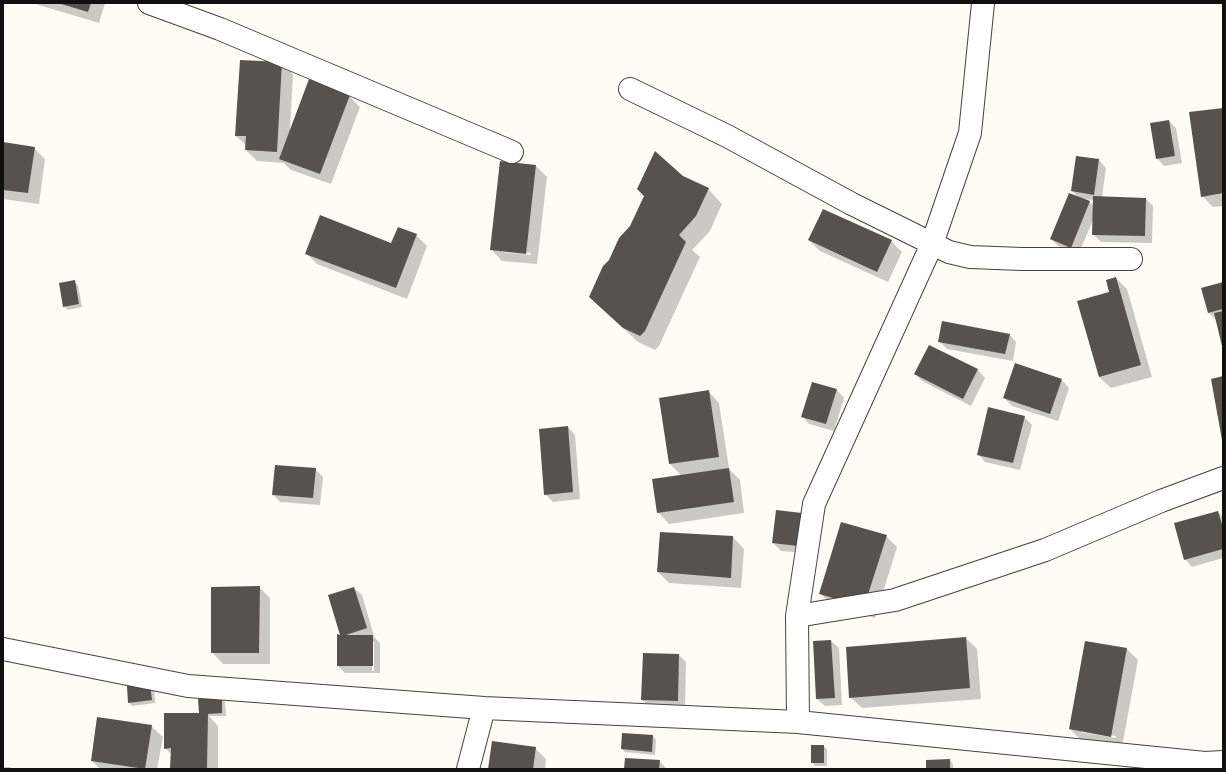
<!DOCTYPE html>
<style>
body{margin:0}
#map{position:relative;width:1226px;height:772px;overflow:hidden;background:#fefcf4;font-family:"Times New Roman",serif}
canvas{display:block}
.frame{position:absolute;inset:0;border:4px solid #101010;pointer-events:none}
</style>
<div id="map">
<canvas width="1226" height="772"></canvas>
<div class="frame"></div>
</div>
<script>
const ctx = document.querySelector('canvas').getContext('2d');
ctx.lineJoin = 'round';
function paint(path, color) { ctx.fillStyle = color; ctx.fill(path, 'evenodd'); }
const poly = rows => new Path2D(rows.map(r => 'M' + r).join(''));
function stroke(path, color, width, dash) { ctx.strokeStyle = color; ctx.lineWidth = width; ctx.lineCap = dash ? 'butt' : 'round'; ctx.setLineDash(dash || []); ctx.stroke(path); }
const shadow = poly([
 [32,3,105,3,99,23],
 [282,63,293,74,290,130,349,96,360,107,331,184,291,170,284,163,257,161,246,150,246,145,236,136],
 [1223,109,1223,206,1213,207,1202,196],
 [1169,121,1176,128,1182,163,1164,166,1157,158],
 [3,143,34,148,45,159,39,204,3,199],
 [1077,157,1099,160,1106,168,1102,197,1146,199,1153,206,1152,243,1101,242,1093,234,1094,218,1078,255,1058,246,1051,239,1079,198,1072,191],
 [1082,199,1094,200,1094,207,1090,202],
 [536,166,547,177,537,264,502,261,491,249],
 [502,250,531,253,531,255,502,252],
 [682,177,708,189,722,204,710,231,692,250,700,257,659,346,655,350,638,342,590,297,610,260,631,227,645,196],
 [416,235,427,246,407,299,317,264,306,253,392,244],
 [809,240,891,241,902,252,888,282,820,251],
 [1116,278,1127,289,1152,377,1111,388,1099,377,1078,302,1110,293],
 [74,282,78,285,82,307,68,310,64,306],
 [1223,283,1223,344,1216,320,1208,312],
 [1009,334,1016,342,1013,361,947,349,939,341],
 [929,346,978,370,985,378,971,406,922,381,915,374],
 [1016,365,1062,380,1069,388,1058,421,1012,406,1004,398],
 [837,390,844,398,834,431,809,424,802,416],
 [708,391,719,403,729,468,728,468,740,480,744,513,669,524,658,512,682,476,670,464],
 [1024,417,1032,425,1020,470,985,462,978,454],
 [568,427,575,435,580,499,553,502,545,494],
 [315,469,323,477,320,505,280,502,273,494],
 [1218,512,1223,517,1223,558,1192,567,1185,559],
 [802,514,805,553,781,551,773,543],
 [661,533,733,537,744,549,741,588,669,583,658,572],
 [886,536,897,547,875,618,831,604,820,593],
 [259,587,270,598,270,664,223,664,212,652],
 [354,588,362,595,374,636,373,636,380,643,380,673,345,673,338,666,342,636],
 [372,642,374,642,374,671,372,671],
 [966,638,977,649,981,699,862,708,850,697],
 [831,641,839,648,842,705,825,706,817,699,814,642],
 [1086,642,1127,649,1138,660,1122,747,1081,740,1070,729],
 [1081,730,1116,736,1116,738,1081,732],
 [679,655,686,662,685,708,650,707,642,700],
 [128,687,154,688,155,703,132,706,129,702],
 [221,698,225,702,226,716,209,716,218,726,218,769,171,769,172,755,165,748,200,714],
 [151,726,163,737,157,769,100,769,92,761],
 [653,736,656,740,655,755,625,752,622,749],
 [823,746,827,749,827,766,815,766,812,762],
 [535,748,546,759,545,769,489,769],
 [950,760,953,764,953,769,927,769],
 [659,761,667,769,625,769],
 [3,767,10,767,12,769,3,769]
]);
const building = poly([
 [58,3,91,3,88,12],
 [240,60,282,62,277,152,245,150,246,136,235,136],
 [309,79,350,95,320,174,279,159],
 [1223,108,1223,193,1201,197,1189,112],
 [1169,120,1175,156,1156,159,1150,123],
 [3,142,35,147,28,193,3,190],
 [655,151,683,176,709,188,696,216,679,235,686,242,645,331,640,336,623,328,589,297,603,266,609,260,619,238,630,226,644,196,637,189],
 [1076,156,1099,159,1094,195,1071,191],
 [500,161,536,165,526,254,490,250],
 [1069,193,1090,201,1071,248,1050,239],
 [1093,196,1146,198,1145,236,1092,235],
 [823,209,892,240,877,272,808,240],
 [320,215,391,243,398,227,417,234,396,288,305,254],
 [1116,277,1141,365,1099,377,1077,301,1109,292,1106,280],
 [75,280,79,304,63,307,59,283],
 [1223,282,1223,309,1208,313,1201,288],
 [1223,311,1223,346,1222,346,1214,313],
 [942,321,1010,334,1005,354,938,342],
 [929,345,978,369,963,399,914,374],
 [1015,363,1062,379,1050,414,1003,398],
 [1223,376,1223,440,1222,440,1211,379],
 [812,382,837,389,826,424,801,417],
 [709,390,719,457,669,464,659,398],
 [988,407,1025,416,1013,463,977,455],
 [568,426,573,492,544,495,539,429],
 [275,465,316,468,313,498,272,495],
 [729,468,734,502,657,513,652,479],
 [776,510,802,513,798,546,772,543],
 [1218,511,1223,528,1223,549,1184,560,1174,523],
 [841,522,887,535,864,607,819,594],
 [660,532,733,536,731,578,657,572],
 [260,586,259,653,211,653,211,587],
 [354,587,367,628,346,635,373,635,373,666,337,666,337,634,340,635,328,595],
 [966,637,970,688,849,698,846,647],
 [831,640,835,698,816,699,813,641],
 [1085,641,1127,648,1111,737,1069,729],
 [643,653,679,654,678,701,641,700],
 [150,684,152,700,128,703,127,686],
 [222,697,222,713,208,714,207,769,170,769,171,748,164,749,164,713,199,713,198,699],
 [97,717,152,725,145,769,91,761],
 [622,733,653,735,652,752,621,749],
 [492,741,536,747,533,769,488,769],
 [811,745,824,745,824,763,811,763],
 [625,758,660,760,659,769,624,769],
 [950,759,950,769,926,769,926,760]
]);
const minor = poly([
 [149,3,220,29,512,152],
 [630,89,727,136,852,204,949,252,970,257,1022,259,1131,259],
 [797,616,895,600,1045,550,1161,501,1223,478],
 [3,649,188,686,484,708,798,722,1205,763,1223,762],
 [798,722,797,616,814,504,932,244,970,133,983,3],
 [468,769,484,708]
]);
paint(shadow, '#0003');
paint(building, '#57524e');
stroke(minor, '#434343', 24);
stroke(minor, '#fff', 22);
</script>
